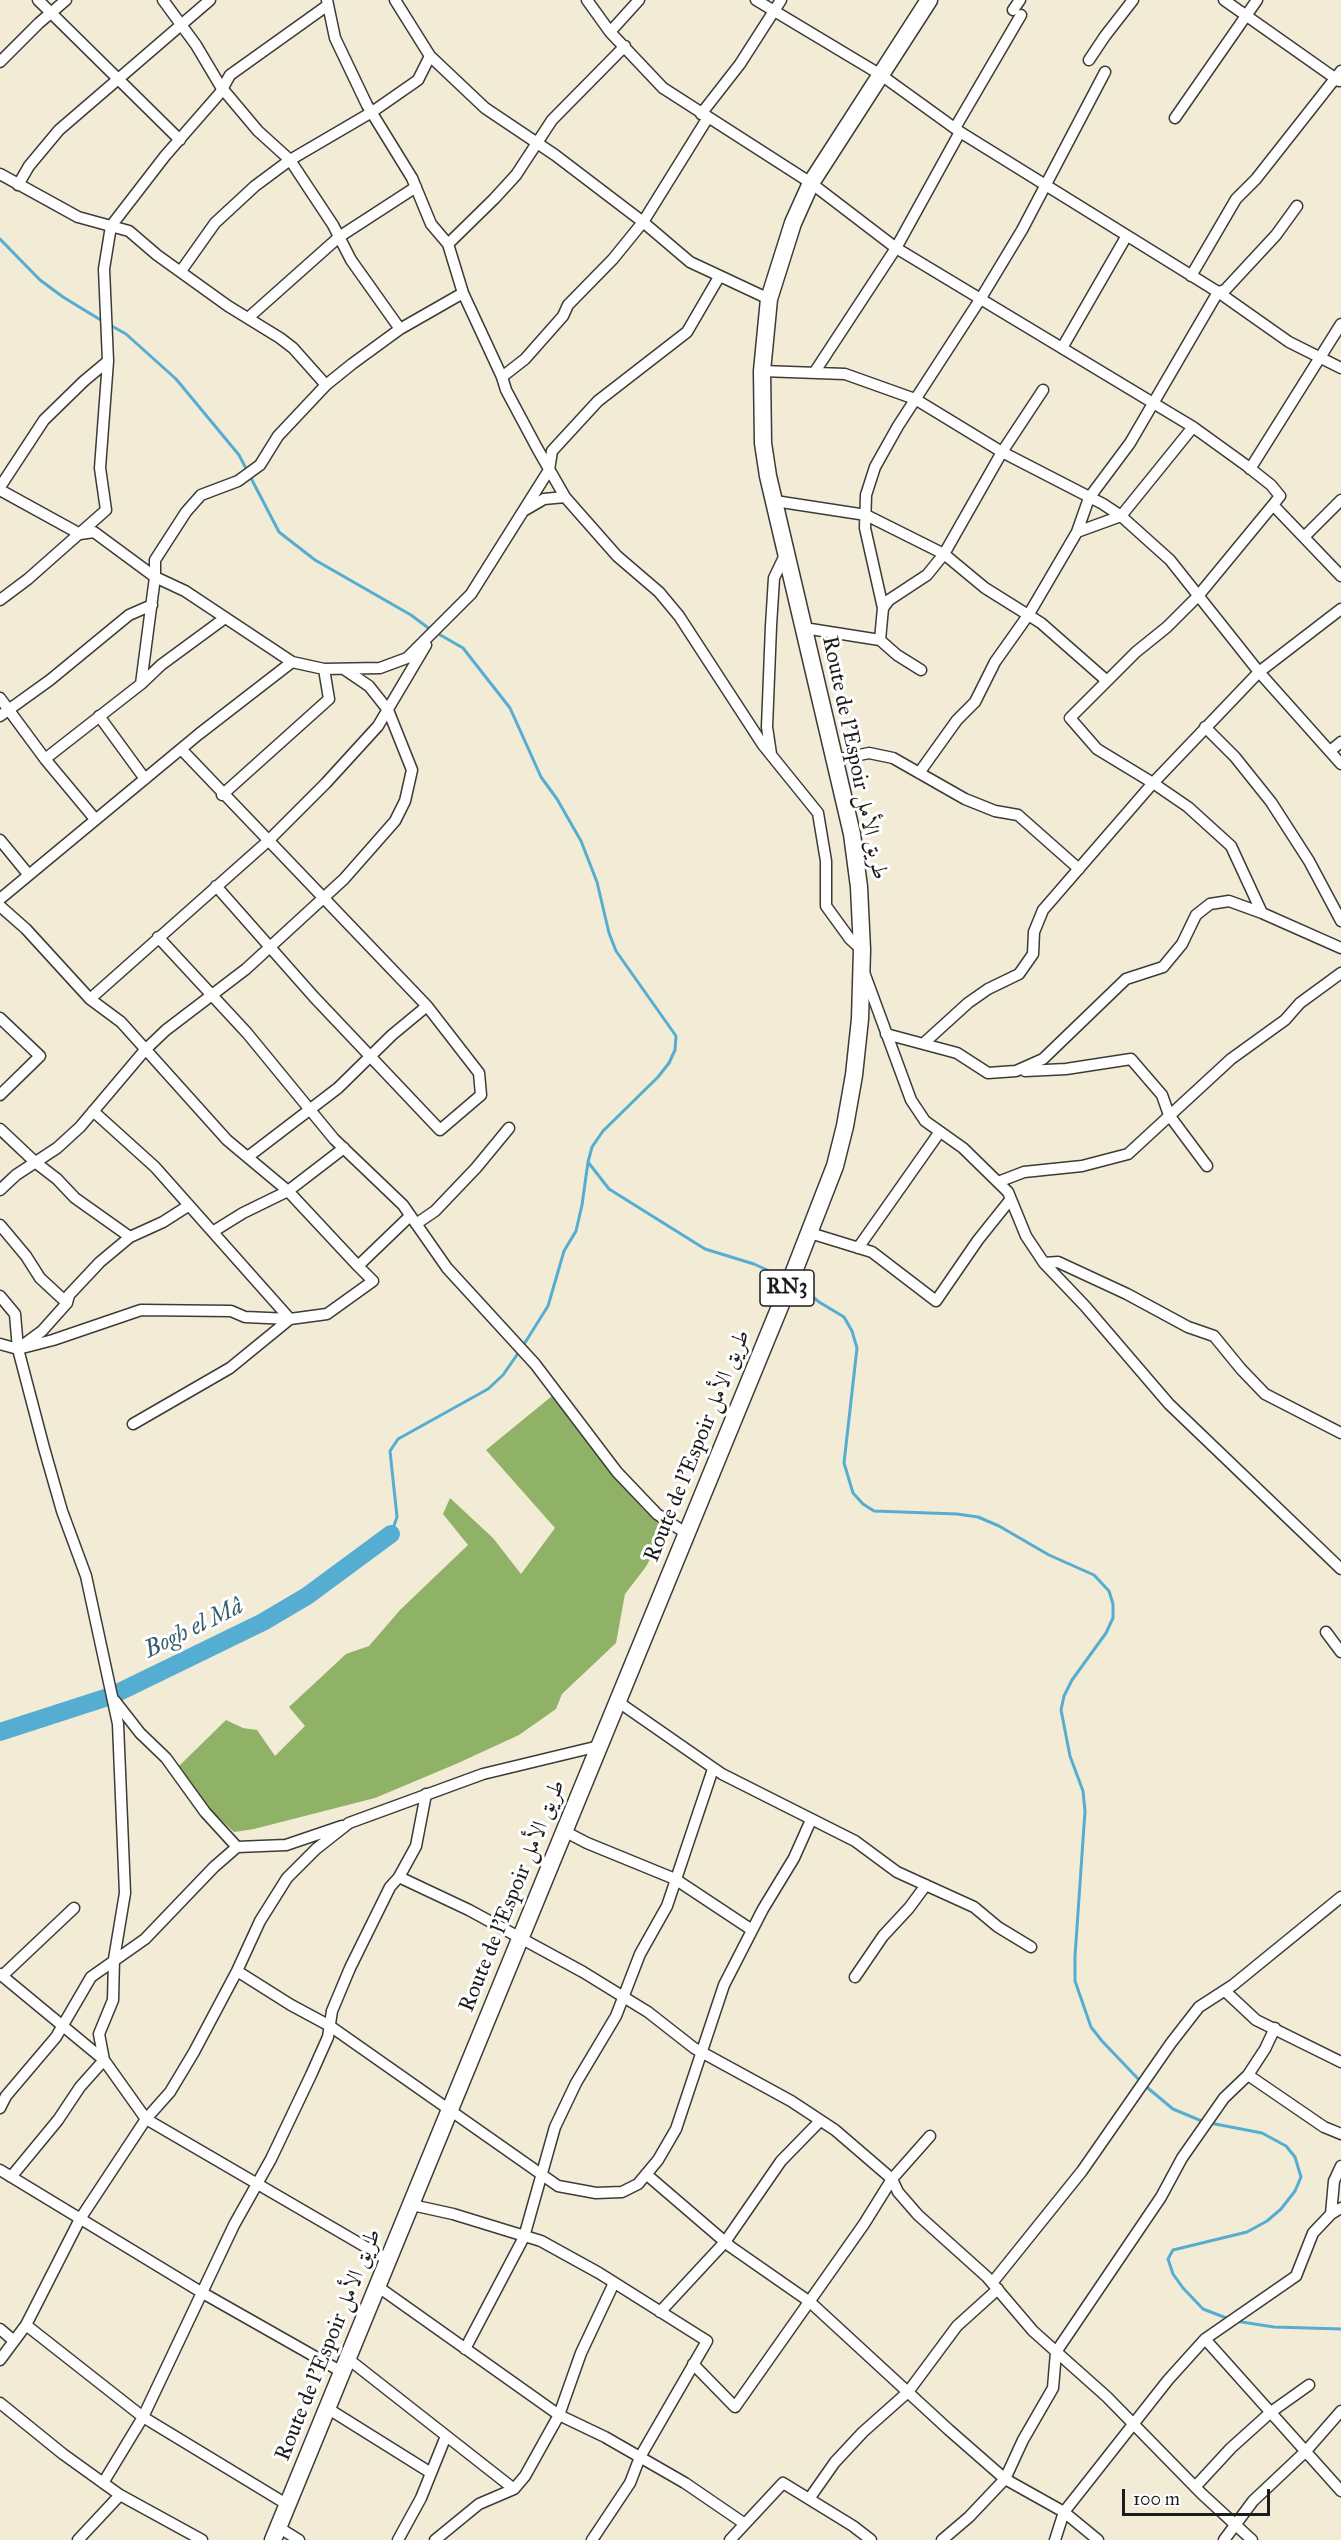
<!DOCTYPE html>
<meta charset="utf-8">
<style>
body{margin:0}
#map{position:relative;width:1341px;height:2540px;overflow:hidden;background:#f2ecd6;font-family:"IM FELL Great Primer",serif}
canvas{display:block}
.scale{position:absolute;left:1122px;top:2489px;width:148px;height:27px;box-sizing:border-box;border:3px solid #1c1c1c;border-top:0;padding-left:8px;font-size:18px;line-height:21px;white-space:nowrap;color:#1c1c1c;-webkit-text-stroke:4px #fff;paint-order:stroke}
</style>
<div id="map">
<canvas width="1341" height="2540"></canvas>
<div class="scale">100 m</div>
</div>
<script>
const ctx = document.querySelector('canvas').getContext('2d');
ctx.lineJoin = 'round';
function paint(path, color) { ctx.fillStyle = color; ctx.fill(path, 'evenodd'); }
const poly = rows => new Path2D(rows.map(r => 'M' + r).join(''));
function stroke(path, color, width, dash) { ctx.strokeStyle = color; ctx.lineWidth = width; ctx.lineCap = dash ? 'butt' : 'round'; ctx.setLineDash(dash || []); ctx.stroke(path); }
function write(font, color, halo, rows, align = 'center') {
  ctx.font = font + ' "IM FELL Great Primer",Amiri,serif'; ctx.lineWidth = 6; ctx.setLineDash([]); ctx.textBaseline = 'middle'; ctx.strokeStyle = halo; ctx.fillStyle = color; for (const [text, x, y, turn = 0] of rows) {
    ctx.save(); ctx.translate(x, y); ctx.rotate((+turn || 0) * Math.PI / 180); ctx.textAlign = isNaN(turn) ? turn : align; if (halo) ctx.strokeText(text, 0, 0); ctx.fillText(text, 0, 0); ctx.restore();
  }
}
const forest = poly([
 [552,1396,643,1509,667,1530,645,1568,625,1594,616,1643,562,1694,556,1709,519,1735,456,1764,375,1798,254,1829,234,1832,209,1809,179,1766,226,1720,243,1728,257,1730,275,1756,305,1726,289,1707,346,1654,369,1646,400,1610,468,1545,443,1514,450,1498,493,1538,521,1574,555,1528,486,1450]
]);
const stream = poly([
 [0,239,40,280,63,297,104,322],
 [110,325,126,334,176,379,215,426,239,455,279,532,315,560,411,615,431,630],
 [437,633,463,648,510,708,541,777,557,799,581,841,597,882,609,933,616,951,676,1036,675,1050,669,1063,658,1077,603,1131,592,1147,588,1162,609,1189,705,1249,754,1264,776,1274],
 [801,1287,819,1302,844,1317,852,1331,857,1348,844,1463,853,1493,863,1504,874,1511,957,1514,978,1517,999,1526,1049,1555,1094,1575,1109,1591,1113,1604,1113,1618,1106,1633,1072,1680,1064,1696,1061,1710,1070,1756,1083,1791,1085,1811,1075,1956,1075,1981,1091,2027,1102,2041,1143,2084,1173,2109,1204,2122],
 [391,1534,397,1517,390,1451,398,1439,488,1389,503,1375,521,1349,548,1306,564,1251,576,1231,582,1205,588,1162],
 [1210,2123,1262,2133,1286,2146,1295,2157,1301,2177,1295,2191,1281,2209,1267,2221,1247,2232,1173,2250,1168,2259,1173,2274,1183,2288,1203,2309,1229,2319],
 [1235,2321,1274,2327,1341,2329]
]);
const river = poly([
 [0,1732,111,1696,263,1622,307,1596,391,1534]
]);
const minor = poly([
 [38,0,180,140],
 [163,0,196,45,221,87,258,131,290,160,333,225,351,260,400,329],
 [327,0,335,38,367,105,412,178,431,224,448,244,463,293,502,377,506,390,537,448,565,497,617,556,659,592,679,616,763,745,818,813,826,861,826,906,850,939,862,950],
 [395,0,430,56,485,108,555,155,643,222,690,262,769,299],
 [587,0,610,32,663,88,811,183,896,248,1193,427,1247,466,1271,485,1280,496,1273,505,1341,576],
 [756,0,881,75,960,132,1218,292,1289,342,1341,368],
 [1224,0,1339,81],
 [1013,10,1020,0],
 [610,32,639,0],
 [1089,60,1105,36,1133,0],
 [0,62,39,23,66,0],
 [701,114,740,64,781,0],
 [1175,118,1257,0],
 [955,128,1021,15],
 [0,174,78,217,129,231,157,255,228,306,280,338,293,348,326,385],
 [18,185,29,166,59,130,210,0],
 [448,244,494,199,516,175,552,120,625,46],
 [181,271,215,223,255,186,290,160,372,112,418,80,430,56],
 [1191,276,1236,199,1256,179,1341,71],
 [248,318,339,237,416,187],
 [1062,348,1126,237],
 [762,371,845,374,915,399,1002,452,1103,504,1121,516,1170,560,1259,672,1341,764],
 [814,373,896,248,960,132],
 [502,377,525,359,563,316,568,305,613,259,643,222,707,119],
 [1250,469,1341,324],
 [0,487,44,420,84,381,108,361],
 [0,490,80,534,94,532,155,577,185,591,292,662,324,669,380,668,407,658,471,594,549,470,552,451,598,401,687,332,719,277],
 [775,501,866,515,944,554,985,588,1041,623,1107,681],
 [525,510,544,499,565,497],
 [1077,532,1121,516,1193,427],
 [1305,536,1341,500],
 [0,600,28,579,106,510,100,468,108,361,104,269,111,226,165,156,220,93,230,75,328,5],
 [883,608,889,600,927,575,944,554,1002,452,1043,390],
 [804,628,880,640,897,655,921,670],
 [880,640,883,608,865,528,866,495,875,467,898,426,981,298,1022,230,1105,72],
 [141,684,161,665,225,618],
 [0,698,45,759,95,819],
 [0,716,50,680,129,615,152,605],
 [99,716,145,779],
 [1205,727,1235,757,1271,802,1309,861,1341,921],
 [182,750,427,1006,479,1073,481,1095,440,1130,314,997,216,886],
 [1330,751,1341,742],
 [771,754,767,727,771,626,774,578,786,553],
 [45,759,141,684,155,577,155,560,186,512,201,495,238,481,260,465,278,436,326,385,352,364,400,329,463,293],
 [835,760,869,753,893,758,965,799,995,811,1018,815,1079,869],
 [919,773,957,720,975,702,995,662,1029,614,1077,532,1089,498,1130,443,1218,292,1225,290,1276,235,1297,206],
 [222,795,329,699,324,669],
 [0,840,28,874],
 [0,899,199,734,292,662],
 [0,906,26,929,90,999,121,1022,227,1140,288,1191,358,1266],
 [1262,913,1231,846,1188,807,1153,783,1097,749,1070,718,1136,652,1167,627,1198,596,1273,505],
 [158,937,247,1033,334,1139,403,1205,447,1268,535,1364,617,1472,657,1514,687,1534],
 [865,975,911,1100,925,1121,963,1148,1008,1192,1026,1236,1044,1263,1085,1306,1169,1404,1341,1569],
 [90,999,268,841,326,783,378,726,426,645],
 [0,1018,40,1056,0,1095],
 [886,1034,957,1053,988,1073,1016,1071,1043,1059,1126,979,1163,967,1182,944,1196,915,1210,904,1229,901,1262,913,1341,948],
 [924,1043,968,1003,988,989,1019,974,1033,954,1034,932,1043,910,1153,783,1259,672,1341,609],
 [1025,1071,1066,1069,1131,1059,1162,1095,1169,1115,1207,1166],
 [93,1111,155,1167,290,1319,230,1368,133,1424],
 [0,1129,35,1162,57,1179,75,1198,130,1237],
 [249,1156,338,1088,392,1035,427,1006],
 [998,1182,1024,1172,1082,1166,1128,1154,1231,1059,1285,1020,1300,1003,1341,973],
 [0,1190,16,1175,57,1148,80,1127,145,1050,166,1030,246,969,344,879,395,821,405,801,412,770,388,710,369,686,344,669],
 [416,1224,435,1211,476,1168,509,1128],
 [0,1225,26,1256,40,1278,67,1303],
 [214,1231,243,1213,288,1191,344,1148],
 [810,1233,872,1252,936,1301,978,1240,1010,1200],
 [858,1248,939,1133],
 [1044,1263,1058,1262,1127,1294,1188,1327,1214,1336,1241,1369,1265,1394,1341,1433],
 [0,1296,15,1314,18,1349,44,1448,62,1511,86,1576,118,1724,125,1893,114,1959,113,2000,99,2034,104,2060,146,2119,388,2260],
 [0,1344,18,1349,53,1340,141,1310,231,1311,245,1317,290,1319,327,1314,373,1281,358,1266,410,1216],
 [23,1345,42,1331,67,1303,69,1295,100,1262,130,1237,163,1222,188,1206],
 [1326,1632,1341,1652],
 [115,1701,140,1733,166,1758,205,1812,237,1847,286,1845,342,1826],
 [617,1701,722,1774,855,1841,897,1872,974,1907,998,1927,1031,1947],
 [564,1831,587,1843,675,1879,752,1930],
 [399,1877,469,1910,583,1972,648,2012,694,2048,791,2101,835,2130,892,2179,898,2192,918,2215,987,2277,1033,2331,1107,2397,1202,2494,1252,2540],
 [237,1971,291,2005,330,2026,558,2186,596,2193,622,2192,638,2184,658,2160,676,2129,724,1985,763,1909,794,1858,811,1820],
 [0,1974,104,2060,80,2087,58,2120,11,2177],
 [2,1976,74,1908],
 [855,1977,883,1936,909,1908,926,1885],
 [1225,1991,1256,2020,1341,2062],
 [1248,2075,1324,2127,1341,2134],
 [0,2108,6,2096,56,2037,91,1977,145,1939,214,1867,237,1847],
 [0,2170,201,2292,342,2372],
 [646,2174,731,2247,810,2302,949,2430,1005,2479,1064,2512,1098,2540],
 [412,2205,453,2214,541,2241,599,2273,707,2341,640,2457,630,2483,592,2540],
 [1331,2214,1334,2181,1341,2166],
 [992,2283,1082,2171,1171,2043,1199,2007,1233,1985,1341,1897],
 [377,2286,559,2415,605,2437,685,2483,745,2524],
 [660,2312,725,2242,781,2161,820,2121],
 [26,2325,143,2417,288,2505],
 [0,2329,14,2341],
 [1205,2339,1341,2491],
 [465,2349,524,2237,555,2127,576,2083,616,2016,640,1954,667,1906,713,1769],
 [347,2358,514,2489],
 [0,2360,26,2325,80,2219,146,2119,170,2092,194,2052,237,1971,260,1921,287,1878,316,1849,349,1823,483,1774,599,1746],
 [693,2364,735,2407,864,2224,892,2179,930,2136],
 [0,2403,63,2454,120,2495,202,2540],
 [327,2408,431,2473],
 [103,2483,143,2417,234,2225,271,2159,311,2075,328,2037,332,2011,350,1968,390,1887,399,1877,416,1846,426,1794],
 [1195,2487,1231,2448,1271,2412,1309,2385],
 [809,2499,835,2462,863,2432,908,2392,957,2326,998,2289],
 [278,2527,299,2540],
 [78,2540,120,2495],
 [398,2540,421,2498,446,2436],
 [435,2540,479,2504,514,2489,525,2476,559,2415,581,2353,614,2283],
 [730,2540,783,2483,853,2526,871,2540],
 [942,2540,969,2517,1005,2479,1023,2440,1053,2388,1056,2352,1161,2197,1182,2158,1224,2098,1248,2075,1265,2049,1275,2028],
 [1055,2540,1064,2512,1168,2380,1205,2339,1296,2276,1313,2233,1331,2214,1341,2208],
 [1224,2540,1253,2501,1306,2451,1341,2411]
]);
const trunk = poly([
 [273,2540,788,1287,835,1166,845,1126,854,1075,860,1019,862,950,859,887,852,834,768,476,763,443,762,371,769,299,793,223,811,183,929,0]
]);
const shields = [
 [787,1288,54]
];
const shieldNames = [
 ["RN3",787,1288]
];
const streetNames = [
 ["Route de l’Espoir طريق الأمل",854,758,78],
 ["Route de l’Espoir طريق الأمل",698,1446,-68],
 ["Route de l’Espoir طريق الأمل",513,1896,-68],
 ["Route de l’Espoir طريق الأمل",329,2345,-68]
];
const waterNames = [
 ["Bogh el Mâ",194,1629,-26]
];
paint(forest, '#90b266');
stroke(stream, '#55add2', 3);
stroke(river, '#55add2', 18);
stroke(minor, '#3c3b38', 13);
stroke(trunk, '#3c3b38', 19);
stroke(minor, '#fff', 10);
stroke(trunk, '#fff', 16);
for (const [x, y, w] of shields) { const box = new Path2D(); box.roundRect(x - w / 2, y - 18, w, 36, 4.5); ctx.fillStyle = '#fff'; ctx.fill(box); stroke(box, '#1c1c1c', 1.5); }
write('bold 21px', '#1c1c1c', null, shieldNames);
write('22px', '#1c1c1c', '#fff', streetNames);
write('italic 24px', '#365d6e', '#fff', waterNames);
</script>
